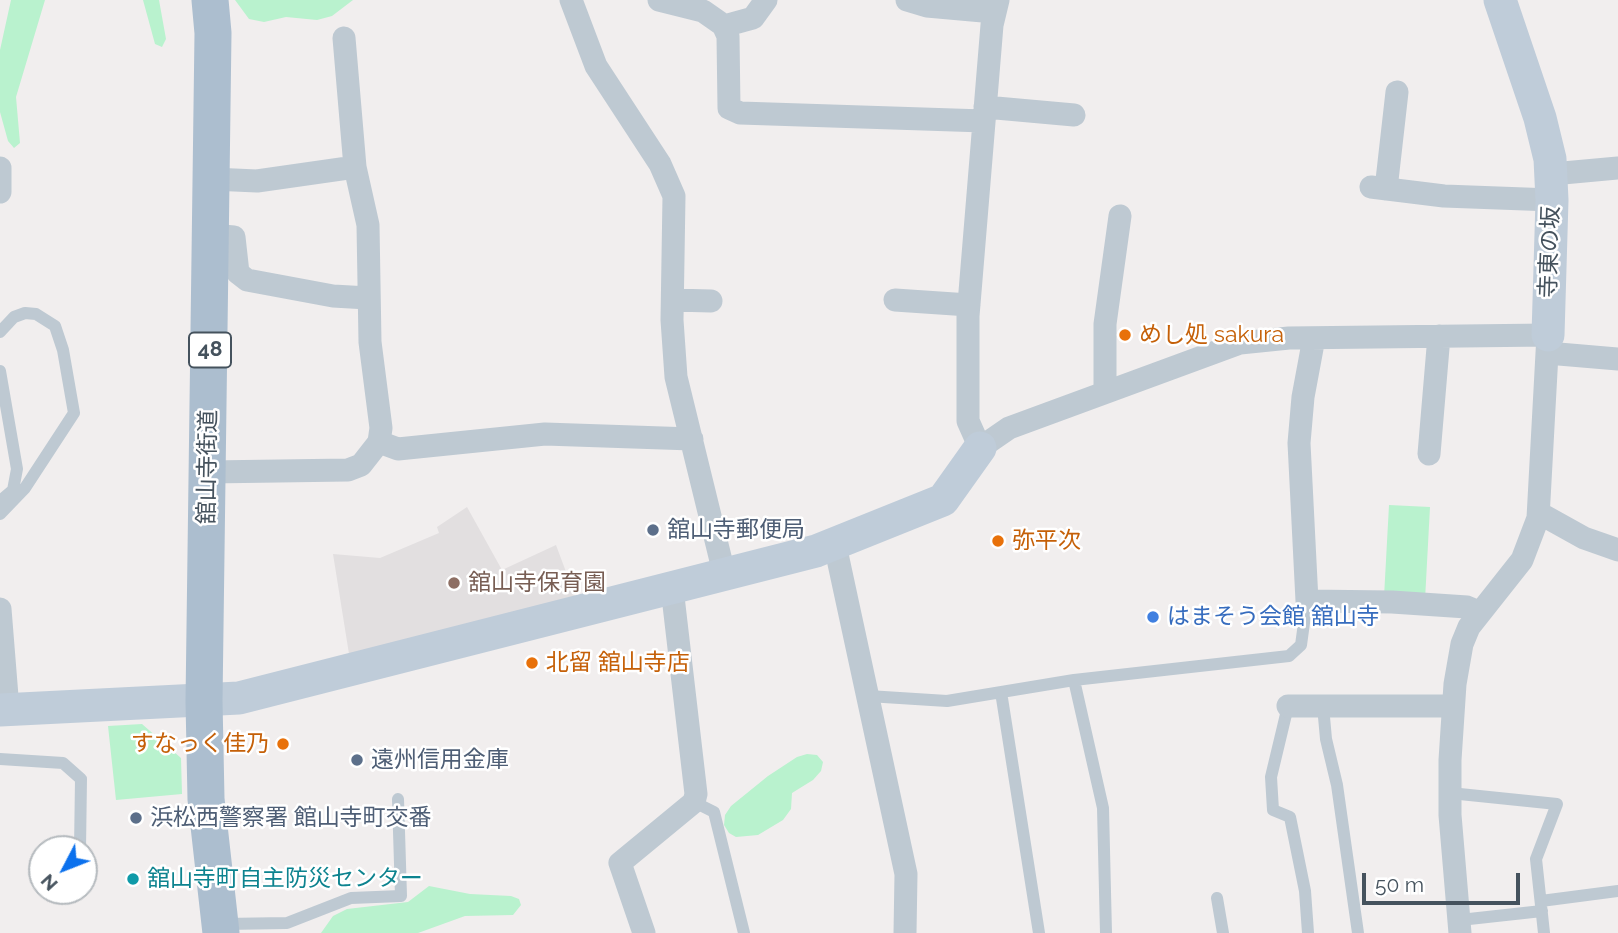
<!DOCTYPE html>
<meta charset="utf-8">
<style>
body{margin:0}
#map{position:relative;width:1618px;height:933px;overflow:hidden;background:#f1eeee;font-family:Raleway,sans-serif}
canvas{display:block}
.north{position:absolute;left:28px;top:835px;width:70px;height:70px;box-sizing:border-box;background:#fff;border:2px solid #b5babe;border-radius:50%;rotate:228deg;font-size:19px;font-weight:700;line-height:28px;text-align:center;color:#45525d}
.north::after{content:'';display:block;margin:auto;width:24px;height:32px;background:#0c71ed;clip-path:polygon(50% 0,100% 100%,50% 72%,0 100%)}
.scale{position:absolute;left:1362px;top:873px;width:158px;height:32px;box-sizing:border-box;border:4px solid #45525d;border-top:0;padding-left:9px;font-size:21px;line-height:24px;white-space:nowrap;color:#45525d;-webkit-text-stroke:5px #fff;paint-order:stroke}
</style>
<div id="map">
<canvas width="1618" height="933"></canvas>
<div class="north">N</div>
<div class="scale">50 m</div>
</div>
<script>
const ctx = document.querySelector('canvas').getContext('2d');
ctx.lineJoin = 'round';
function paint(path, color) { ctx.fillStyle = color; ctx.fill(path, 'evenodd'); }
const poly = rows => new Path2D(rows.map(r => 'M' + r).join(''));
function stroke(path, color, width, dash) { ctx.strokeStyle = color; ctx.lineWidth = width; ctx.lineCap = dash ? 'butt' : 'round'; ctx.setLineDash(dash || []); ctx.stroke(path); }
function write(font, color, halo, rows, align = 'center') {
  ctx.font = font + ' Raleway,"Noto Sans JP",sans-serif'; ctx.lineWidth = 5; ctx.setLineDash([]); ctx.textBaseline = 'middle'; ctx.strokeStyle = halo; ctx.fillStyle = color; for (const [text, x, y, turn = 0] of rows) {
    ctx.save(); ctx.translate(x, y); ctx.rotate((+turn || 0) * Math.PI / 180); ctx.textAlign = isNaN(turn) ? turn : align; if (halo) ctx.strokeText(text, 0, 0); ctx.fillText(text, 0, 0); ctx.restore();
  }
}
const education = poly([
 [467,507,502,570,556,545,575,596,349,654,333,554,380,558,439,533,437,527]
]);
const green = poly([
 [11,0,45,0,16,97,20,143,14,148,8,141,0,112,0,50],
 [143,0,159,0,166,39,162,47,155,44],
 [235,0,353,0,332,16,317,20,286,17,264,22,249,19],
 [1389,505,1430,507,1425,600,1384,597],
 [142,724,181,758,182,794,116,800,108,726],
 [807,754,817,755,823,762,821,771,813,780,792,793,791,809,783,820,758,835,736,837,729,833,724,825,725,815,731,806,768,776,797,757],
 [429,886,470,894,511,896,519,899,521,905,513,915,465,916,418,933,321,933,333,916,347,909,408,902]
]);
const lane = poly([
 [0,332,14,317,25,313,36,314,55,326,63,350,74,413,25,488,0,514],
 [0,371,17,469,13,490,0,501],
 [1074,680,1103,808,1106,933],
 [1001,692,1039,933],
 [868,696,947,701,1074,680,1289,656,1301,645,1307,601],
 [1288,706,1271,777,1273,810,1290,817,1305,891,1308,933],
 [1323,706,1326,739,1337,785,1358,933],
 [0,759,63,763,81,779,80,849],
 [1450,793,1557,804,1536,859,1544,933],
 [694,802,714,812,744,933],
 [1217,898,1223,933],
 [1541,901,1618,891],
 [1460,920,1542,911],
 [224,924,287,923,351,898,401,896,398,799]
]);
const street = poly([
 [571,0,596,66,660,164,674,196,672,320,676,377,724,573],
 [659,0,703,11,723,25,728,36,729,108,740,113,984,121],
 [907,0,927,6,994,12],
 [998,0,992,25,968,316,968,421,980,448,1009,428,1240,343,1289,338,1548,335,1538,518,1522,560,1469,627,1462,644,1455,684,1450,760,1450,815,1460,933],
 [724,26,753,18,766,0],
 [985,107,1074,115],
 [0,168,0,192],
 [1552,174,1618,168],
 [212,179,257,181,355,167],
 [1371,187,1444,196,1552,200],
 [1386,189,1397,92],
 [211,235,234,237,238,273,247,280,333,296,368,298],
 [673,300,711,301],
 [895,300,969,305],
 [1314,338,1303,397,1299,443,1307,601,1392,602,1467,607,1479,612],
 [1547,353,1618,359],
 [1105,392,1105,324,1120,216],
 [379,442,398,449,545,434,692,439],
 [1429,454,1439,336],
 [209,472,348,470,361,465,379,442,381,428,370,342,368,225,355,167,344,38],
 [1539,513,1584,538,1618,550],
 [835,545,906,874,905,933],
 [0,609,8,709],
 [1288,706,1453,706],
 [644,933,620,863,694,802,696,794,672,588]
]);
const secondary = poly([
 [1500,0,1540,118,1550,159,1552,200,1548,335],
 [0,710,239,698,816,551,943,500,980,448]
]);
const primary = poly([
 [210,0,213,33,204,701,206,799,221,933]
]);
const markers = [
 [1125,335,7,"#e8710a"],
 [653,530,7,"#5c6f8a"],
 [998,541,7,"#e8710a"],
 [454,583,7,"#8d6e63"],
 [1153,617,7,"#3f7fe0"],
 [532,663,7,"#e8710a"],
 [283,744,7,"#e8710a"],
 [357,760,7,"#5c6f8a"],
 [136,818,7,"#5c6f8a"],
 [133,879,7,"#0f9aa8"]
];
const shields = [
 [210,350,42]
];
const shieldNames = [
 ["48",210,350]
];
const streetNames = [
 ["寺東の坂",1550,252,-88],
 ["舘山寺街道",208,467,-89]
];
const foodNames = [
 ["めし処 sakura",1139,335],
 ["弥平次",1012,541],
 ["北留 舘山寺店",546,663],
 ["すなっく佳乃",269,744,"right"]
];
const serviceNames = [
 ["舘山寺郵便局",667,530],
 ["遠州信用金庫",371,760],
 ["浜松西警察署 館山寺町交番",150,818]
];
const educationNames = [
 ["舘山寺保育園",468,583]
];
const shopNames = [
 ["はまそう会館 舘山寺",1167,617]
];
const cultureNames = [
 ["舘山寺町自主防災センター",147,879]
];
paint(education, '#e2dfe0');
paint(green, '#b9f2ce');
stroke(lane, '#bec9d2', 12);
stroke(street, '#bec9d2', 23);
stroke(secondary, '#bfccd9', 33);
stroke(primary, '#acbecf', 37);
for (const [x, y, r, color] of markers) { const dot = new Path2D(); dot.arc(x, y, r, 0, 2 * Math.PI); ctx.fillStyle = color; ctx.fill(dot); stroke(dot, '#fff', 2.5); }
for (const [x, y, w] of shields) { const box = new Path2D(); box.roundRect(x - w / 2, y - 17.5, w, 35, 5); ctx.fillStyle = '#fff'; ctx.fill(box); stroke(box, '#45525d', 2); }
write('bold 21px', '#45525d', null, shieldNames);
write('23px', '#45525d', '#fff', streetNames);
write('23px', '#c56008', '#fff', foodNames, 'left');
write('23px', '#4e5e75', '#fff', serviceNames, 'left');
write('23px', '#785e54', '#fff', educationNames, 'left');
write('23px', '#366cbe', '#fff', shopNames, 'left');
write('23px', '#0d838f', '#fff', cultureNames, 'left');
</script>
